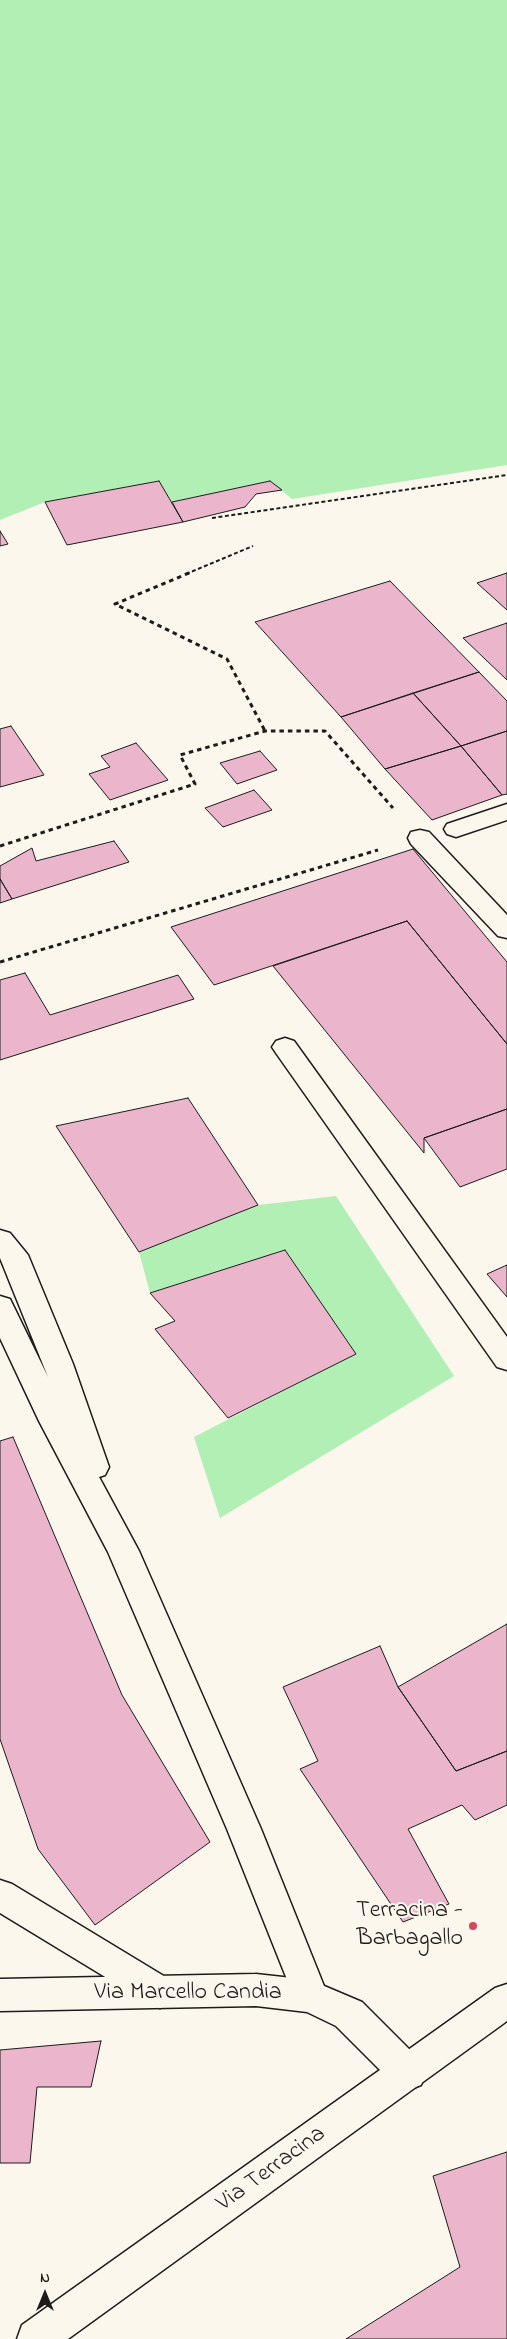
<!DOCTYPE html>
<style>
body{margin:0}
#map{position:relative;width:507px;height:2339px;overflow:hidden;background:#fbf7ec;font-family:"Indie Flower",sans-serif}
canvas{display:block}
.north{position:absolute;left:20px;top:2269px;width:50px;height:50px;-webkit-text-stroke:4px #fbf7ec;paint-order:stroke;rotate:0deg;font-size:14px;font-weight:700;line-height:20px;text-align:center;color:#1c1c1c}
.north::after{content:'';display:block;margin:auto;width:18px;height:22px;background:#1c1c1c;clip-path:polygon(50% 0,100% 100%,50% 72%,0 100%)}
</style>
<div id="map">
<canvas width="507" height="2339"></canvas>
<div class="north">N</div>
</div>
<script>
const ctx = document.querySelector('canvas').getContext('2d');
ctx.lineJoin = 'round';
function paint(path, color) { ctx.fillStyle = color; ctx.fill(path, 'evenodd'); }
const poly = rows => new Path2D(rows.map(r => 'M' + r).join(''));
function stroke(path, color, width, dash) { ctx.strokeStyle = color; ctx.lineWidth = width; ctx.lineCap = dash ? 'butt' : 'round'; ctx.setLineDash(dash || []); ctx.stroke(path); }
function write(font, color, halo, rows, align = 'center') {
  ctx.font = font + ' "Indie Flower",sans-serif'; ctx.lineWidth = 4; ctx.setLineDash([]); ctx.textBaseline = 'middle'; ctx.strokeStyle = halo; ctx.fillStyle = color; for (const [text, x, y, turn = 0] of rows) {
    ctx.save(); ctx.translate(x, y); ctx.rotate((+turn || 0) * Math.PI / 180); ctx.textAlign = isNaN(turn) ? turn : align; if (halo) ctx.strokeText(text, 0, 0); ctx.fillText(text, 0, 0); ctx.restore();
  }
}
const green = poly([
 [0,0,507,0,507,465,292,499,270,481,172,502,158,481,45,502,0,520],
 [336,1196,454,1376,220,1518,194,1437,355,1354,285,1250,150,1293,139,1252,258,1205]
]);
const building = poly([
 [159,481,183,522,67,545,45,502,159,481],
 [270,481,282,490,256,494,245,507,183,522,172,502,270,481],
 [0,531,8,544,0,546,0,531],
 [507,573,507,610,477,583,507,573],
 [390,581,479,672,341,717,255,622,390,581],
 [507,623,507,680,463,638,507,623],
 [479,672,507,701,507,731,461,746,413,693,479,672],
 [413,693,461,746,385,769,341,717,413,693],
 [11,726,44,775,0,787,0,729,11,726],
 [507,731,507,794,502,795,461,746,507,731],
 [136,743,168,780,110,800,89,774,110,767,101,756,136,743],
 [461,746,502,795,432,820,385,769,461,746],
 [260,751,277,770,237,784,220,763,260,751],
 [254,790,272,810,223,827,205,808,254,790],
 [114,841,129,862,12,899,0,879,0,866,32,848,36,861,114,841],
 [413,849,507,962,507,1044,407,921,214,985,171,927,413,849],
 [0,879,12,899,0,903,0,879],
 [407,921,507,1044,507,1109,424,1138,424,1153,273,966,407,921],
 [25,973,50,1015,178,975,194,999,0,1060,0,980,25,973],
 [188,1098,258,1205,139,1252,56,1126,188,1098],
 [507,1109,507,1169,460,1187,424,1138,507,1109],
 [285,1250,356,1354,228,1418,155,1329,175,1321,150,1293,285,1250],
 [507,1265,507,1297,487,1274,507,1265],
 [13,1437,122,1695,210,1842,95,1925,38,1849,0,1739,0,1441,13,1437],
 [507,1624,507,1751,456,1771,398,1687,507,1624],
 [380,1646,398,1687,456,1771,507,1751,507,1805,475,1820,462,1805,408,1829,449,1904,403,1922,300,1769,318,1761,283,1687,380,1646],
 [101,2041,91,2087,37,2087,30,2163,0,2163,0,2050,101,2041],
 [507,2152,507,2339,346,2339,460,2267,433,2176,507,2152]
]);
const pathFar1 = poly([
 [212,518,507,475],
 [186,574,253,546]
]);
const path = poly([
 [189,573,115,604,227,659,265,731],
 [0,846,195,784,180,755,265,731,325,731,393,808],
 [0,962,378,850]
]);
const service = poly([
 [507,804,507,820,456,837,447,834,444,829,447,824,507,804],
 [420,830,429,832,507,915,507,938,498,936,411,844,408,838,411,832,420,830],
 [285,1038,294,1041,507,1337,507,1370,497,1367,276,1053,272,1047,276,1041,285,1038],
 [0,1230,10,1233,28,1255,73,1364,109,1467,105,1475,99,1477,139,1551,261,1829,328,1996,322,2007,310,2012,298,2007,227,1829,108,1552,39,1421,0,1338,0,1296,10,1299,48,1377,0,1258,0,1230],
 [0,1880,12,1884,172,1981,178,1992,172,2003,160,2008,148,2003,0,1913,0,1880]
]);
const minor = poly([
 [256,1974,310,1980,362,2002,421,2061,426,2073,421,2085,408,2090,395,2085,336,2026,307,2012,256,2006,0,2011,0,1979,256,1974]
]);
const secondary = poly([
 [507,1984,507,2021,68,2339,17,2339,22,2325,495,1988,507,1984]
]);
const markers = [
 [473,1926,5,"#d1495b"]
];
const nearPoinames = [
 ["Terracina -",463,1912],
 ["Barbagallo",463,1940]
];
const nearStreetnames = [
 ["Via Marcello Candia",188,1994],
 ["Via Terracina",272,2170,-36]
];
paint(green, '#b2efb4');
paint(building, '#ebb5cc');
stroke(building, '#1c1c1c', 1);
stroke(service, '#1c1c1c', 3);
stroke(minor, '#1c1c1c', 3);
stroke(secondary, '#1c1c1c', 3);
stroke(pathFar1, '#1c1c1c', 2, [4, 2.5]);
stroke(path, '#1c1c1c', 3, [4.5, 4]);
paint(service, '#fbf7ec');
paint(minor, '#fbf7ec');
paint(secondary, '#fbf7ec');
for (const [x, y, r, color] of markers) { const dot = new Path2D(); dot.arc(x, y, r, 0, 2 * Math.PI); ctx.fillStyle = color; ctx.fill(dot); stroke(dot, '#fbf7ec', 2); }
write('24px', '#1c1c1c', '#fbf7ec', nearPoinames, 'right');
write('24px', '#1c1c1c', '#fbf7ec', nearStreetnames);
</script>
